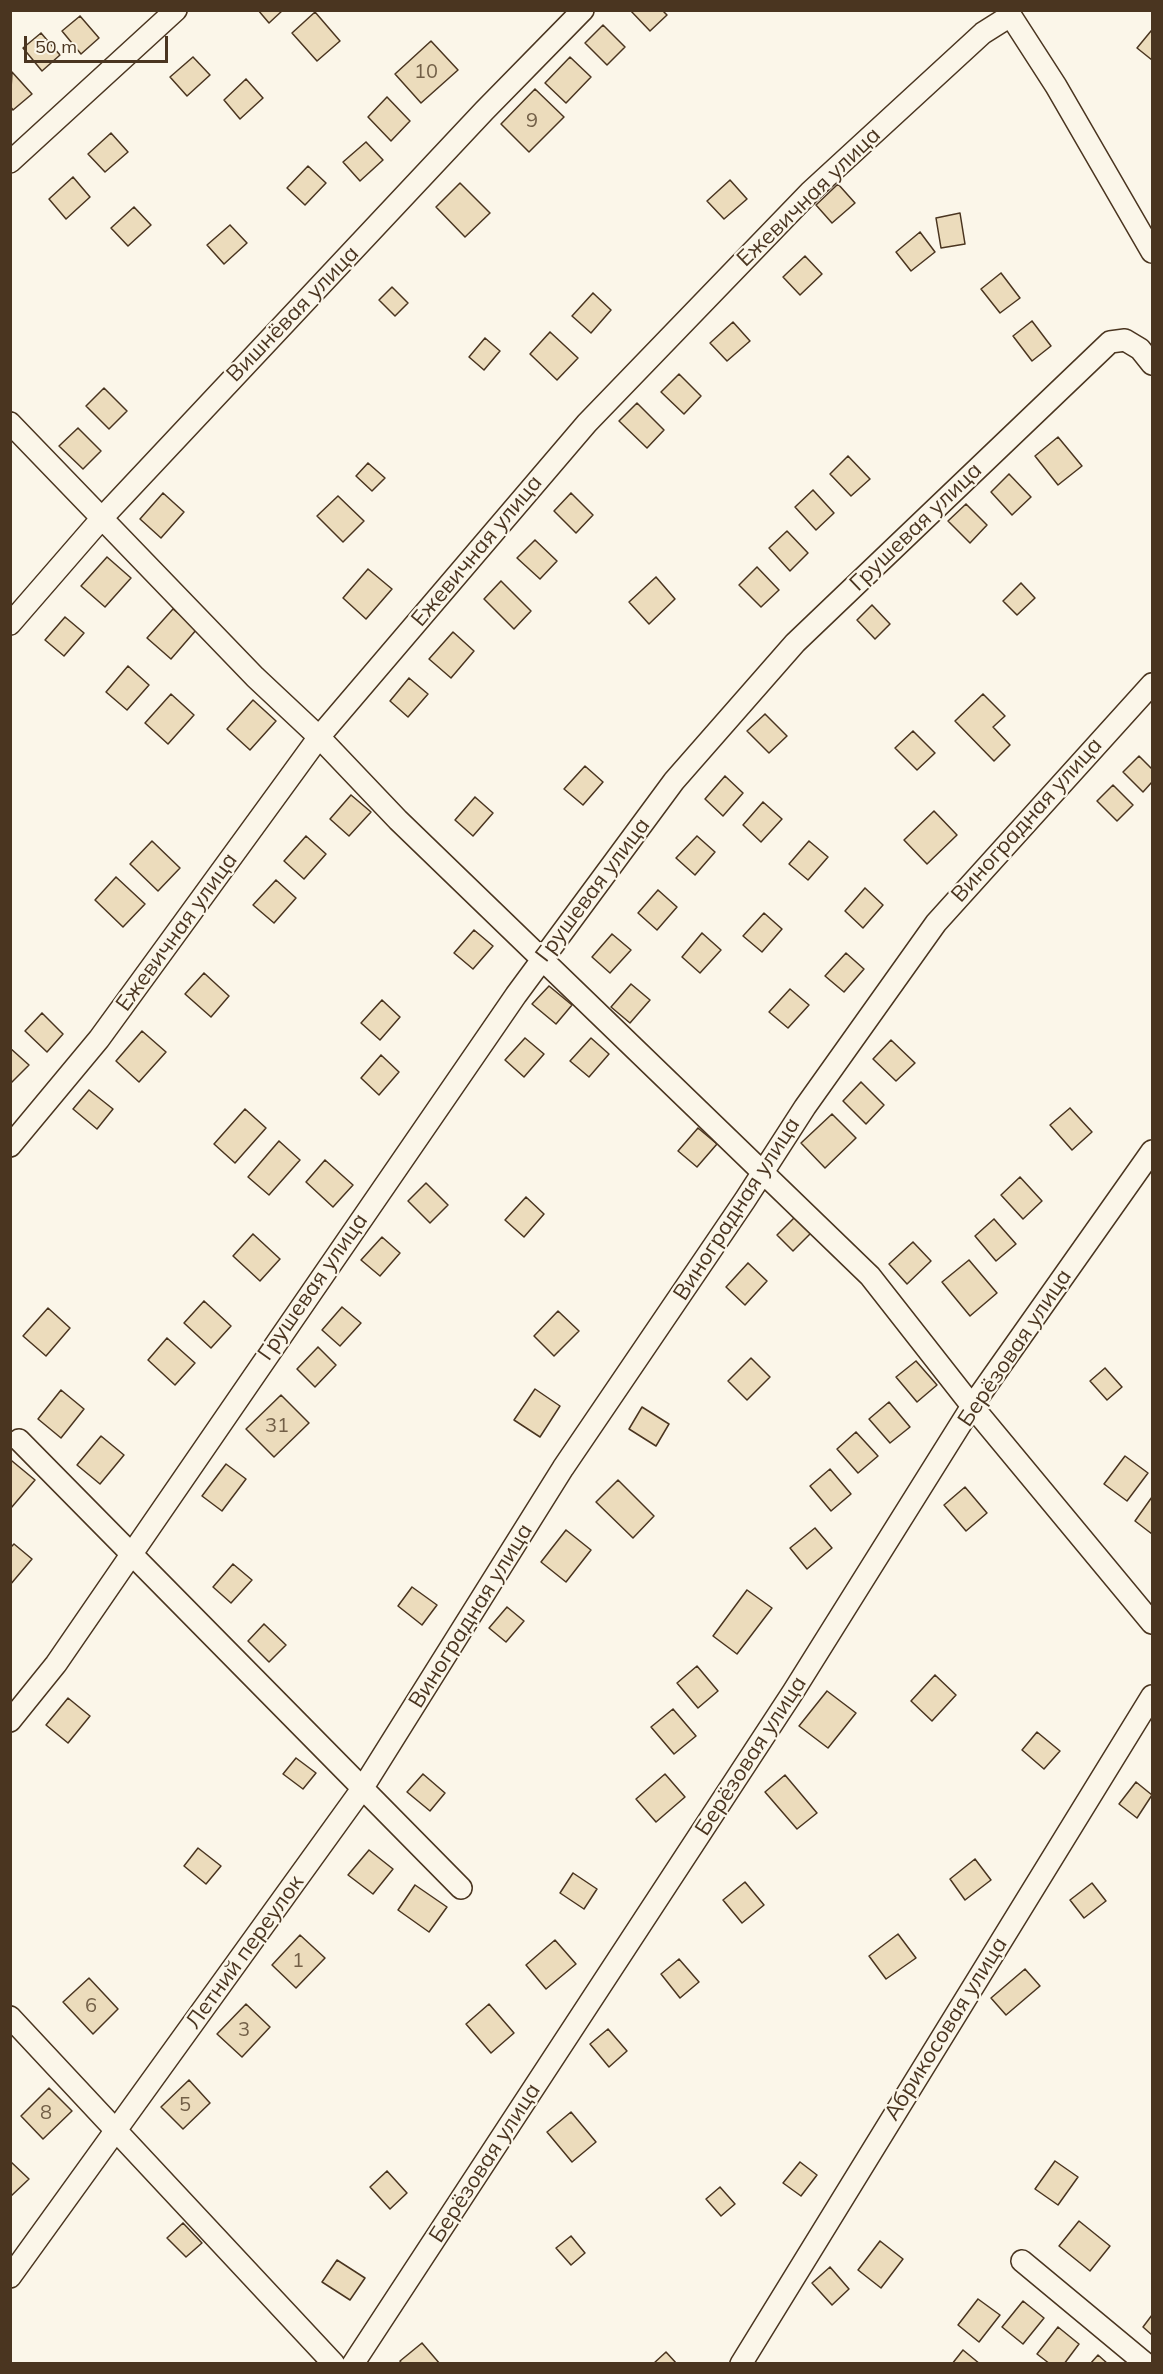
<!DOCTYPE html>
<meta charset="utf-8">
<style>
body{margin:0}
#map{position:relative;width:1163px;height:2374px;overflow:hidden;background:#fbf6e9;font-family:Mulish,sans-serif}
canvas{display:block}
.frame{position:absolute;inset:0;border:12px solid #4a3520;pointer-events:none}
.scale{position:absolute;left:24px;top:36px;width:144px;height:27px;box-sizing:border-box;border:3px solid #4a3520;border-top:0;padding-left:8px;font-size:18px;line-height:21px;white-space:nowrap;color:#4a3520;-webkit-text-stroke:4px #fbf6e9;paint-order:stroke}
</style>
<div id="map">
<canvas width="1163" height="2374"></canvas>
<div class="frame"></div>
<div class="scale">50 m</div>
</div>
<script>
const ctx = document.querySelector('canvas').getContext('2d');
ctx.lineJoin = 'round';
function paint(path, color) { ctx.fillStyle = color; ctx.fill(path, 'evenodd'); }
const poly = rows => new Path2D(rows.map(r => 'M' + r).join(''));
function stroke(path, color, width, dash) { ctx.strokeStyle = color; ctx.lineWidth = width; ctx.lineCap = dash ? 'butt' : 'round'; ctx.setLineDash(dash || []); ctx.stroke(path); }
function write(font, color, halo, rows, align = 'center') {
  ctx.font = font + ' Mulish,sans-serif'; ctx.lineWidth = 4.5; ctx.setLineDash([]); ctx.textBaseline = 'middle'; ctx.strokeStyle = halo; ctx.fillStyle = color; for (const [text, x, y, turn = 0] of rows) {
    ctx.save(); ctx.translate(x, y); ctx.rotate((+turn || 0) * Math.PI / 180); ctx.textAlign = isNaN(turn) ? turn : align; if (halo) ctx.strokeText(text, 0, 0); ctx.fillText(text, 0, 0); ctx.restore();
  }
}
const building = poly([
 [258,10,283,10,269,23,258,10],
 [630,10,662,10,667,15,650,31,630,10],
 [315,12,340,41,317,61,292,33,315,12],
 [80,16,99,38,81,54,62,31,80,16],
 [603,25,625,47,607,65,585,43,603,25],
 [1151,31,1152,32,1152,60,1137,48,1151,31],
 [41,33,60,55,42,71,23,48,41,33],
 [431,41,458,70,421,103,395,74,431,41],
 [193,57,210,75,187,96,170,77,193,57],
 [570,57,591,77,566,103,545,83,570,57],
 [12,72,32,94,13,110,10,106,12,72],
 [246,79,263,98,240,119,224,100,246,79],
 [535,89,564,117,529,152,501,124,535,89],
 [387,97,410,121,391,141,368,117,387,97],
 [111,133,128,152,105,172,88,154,111,133],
 [366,142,383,160,360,181,343,162,366,142],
 [308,166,326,183,305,205,287,188,308,166],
 [73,177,90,197,66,219,49,199,73,177],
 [730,180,747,199,724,219,707,201,730,180],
 [460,183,490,213,465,237,436,207,460,183],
 [838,184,855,203,832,223,816,205,838,184],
 [134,207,151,225,128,246,111,228,134,207],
 [960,213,965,244,941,248,936,218,960,213],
 [230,225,247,243,224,264,207,245,230,225],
 [920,232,935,252,911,271,896,252,920,232],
 [805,256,822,274,800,295,783,277,805,256],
 [1001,273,1020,298,1000,313,981,289,1001,273],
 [392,287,408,303,395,316,379,300,392,287],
 [593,293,611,310,591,333,572,316,593,293],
 [1032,321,1051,346,1032,361,1013,336,1032,321],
 [733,322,750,341,727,361,710,343,733,322],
 [550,332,578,358,557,380,530,354,550,332],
 [485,338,500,351,484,370,469,357,485,338],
 [679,374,701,396,684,414,661,392,679,374],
 [104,388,127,411,109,429,86,406,104,388],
 [637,403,664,430,647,448,619,421,637,403],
 [78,428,101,451,83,469,59,446,78,428],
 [1058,437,1082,466,1058,485,1035,456,1058,437],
 [848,456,870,479,851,496,830,474,848,456],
 [368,463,385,478,372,491,356,476,368,463],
 [1009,474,1031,497,1012,515,991,492,1009,474],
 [813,490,834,513,816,530,795,507,813,490],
 [163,493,184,512,161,538,140,519,163,493],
 [571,493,593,515,576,533,554,511,571,493],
 [338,496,364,521,343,542,317,516,338,496],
 [966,504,987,525,970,543,948,521,966,504],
 [787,531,808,553,790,571,769,548,787,531],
 [535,540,557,561,540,579,517,558,535,540],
 [107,557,131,578,105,607,81,586,107,557],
 [757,567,779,590,761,607,739,585,757,567],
 [368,569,392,589,366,619,343,598,368,569],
 [656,577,675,599,649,624,629,602,656,577],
 [501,581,531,611,514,629,484,599,501,581],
 [1021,583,1035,598,1017,615,1003,601,1021,583],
 [872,605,890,624,875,639,857,620,872,605],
 [173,609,197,629,171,659,147,638,173,609],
 [65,617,84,633,64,656,45,640,65,617],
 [453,632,474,651,451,678,429,659,453,632],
 [128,666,149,685,127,710,106,692,128,666],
 [409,678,428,694,408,717,390,701,409,678],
 [171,694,194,715,168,744,145,723,171,694],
 [983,694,1005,716,993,727,1010,745,994,761,955,721,983,694],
 [253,700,276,721,250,750,227,729,253,700],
 [765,714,787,736,769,753,747,731,765,714],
 [913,731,935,753,917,770,895,748,913,731],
 [1139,756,1152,769,1152,782,1143,792,1123,772,1139,756],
 [585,766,603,782,583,805,564,789,585,766],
 [725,776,743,793,723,816,705,799,725,776],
 [1113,785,1133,805,1117,821,1097,801,1113,785],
 [351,795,371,812,349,836,330,819,351,795],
 [475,797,493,813,473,836,455,820,475,797],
 [763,802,782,819,761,842,743,825,763,802],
 [934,811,957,835,927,864,904,840,934,811],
 [306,836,326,854,304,879,284,861,306,836],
 [697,836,715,852,695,875,676,858,697,836],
 [152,841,180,868,158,891,130,864,152,841],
 [809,841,828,857,808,880,789,864,809,841],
 [116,877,145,904,123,927,95,900,116,877],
 [276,880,296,898,274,923,253,905,276,880],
 [865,888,883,905,863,928,845,911,865,888],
 [658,890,677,907,657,930,638,913,658,890],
 [764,913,782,929,762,952,743,936,764,913],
 [474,930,493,946,473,969,454,953,474,930],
 [702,933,721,950,700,973,682,957,702,933],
 [612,934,631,950,610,973,592,957,612,934],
 [846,953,864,969,844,992,825,976,846,953],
 [204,973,229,996,211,1017,185,994,204,973],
 [631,984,650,1000,630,1023,611,1007,631,984],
 [549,986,572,1005,556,1024,532,1004,549,986],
 [790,989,809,1005,788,1028,769,1012,790,989],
 [382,1000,400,1017,380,1040,361,1023,382,1000],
 [42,1013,63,1034,47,1052,25,1031,42,1013],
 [142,1031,166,1052,139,1082,116,1061,142,1031],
 [525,1038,544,1054,524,1077,505,1060,525,1038],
 [591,1038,609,1054,589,1077,570,1061,591,1038],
 [891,1040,915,1063,896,1081,873,1059,891,1040],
 [10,1048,29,1065,10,1084,10,1048],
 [381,1055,399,1072,379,1095,361,1078,381,1055],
 [861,1082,884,1105,866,1124,843,1101,861,1082],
 [89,1090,113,1109,97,1129,73,1109,89,1090],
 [1070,1108,1092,1132,1072,1150,1050,1125,1070,1108],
 [245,1109,266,1128,235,1163,214,1144,245,1109],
 [832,1114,856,1138,825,1168,801,1143,832,1114],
 [698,1128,717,1144,697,1167,678,1151,698,1128],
 [279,1141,300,1160,269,1195,248,1177,279,1141],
 [325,1160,353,1185,333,1207,306,1182,325,1160],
 [1020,1177,1042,1201,1023,1219,1001,1195,1020,1177],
 [426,1183,448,1205,430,1223,408,1201,426,1183],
 [526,1197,544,1214,524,1237,505,1220,526,1197],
 [797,1215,813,1231,793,1251,777,1235,797,1215],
 [994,1219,1016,1244,996,1261,975,1236,994,1219],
 [253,1234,280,1259,260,1281,233,1256,253,1234],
 [382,1237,400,1253,380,1276,361,1260,382,1237],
 [913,1242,931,1261,907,1284,889,1264,913,1242],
 [969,1260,997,1293,970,1316,942,1282,969,1260],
 [748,1263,767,1281,745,1305,726,1287,748,1263],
 [204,1301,231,1326,211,1348,184,1323,204,1301],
 [342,1307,361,1323,340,1346,322,1330,342,1307],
 [48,1308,70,1328,46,1356,23,1336,48,1308],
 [558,1311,579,1331,554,1356,534,1336,558,1311],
 [167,1338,195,1363,175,1385,148,1360,167,1338],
 [318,1347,336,1365,315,1387,297,1369,318,1347],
 [751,1358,770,1377,747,1400,728,1381,751,1358],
 [916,1361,937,1385,917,1402,896,1377,916,1361],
 [1105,1368,1122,1387,1107,1400,1090,1381,1105,1368],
 [535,1389,560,1406,540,1437,514,1420,535,1389],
 [61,1390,84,1409,61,1438,38,1419,61,1390],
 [281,1395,309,1423,274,1457,246,1429,281,1395],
 [889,1402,910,1427,890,1443,869,1419,889,1402],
 [642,1407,669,1424,656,1446,629,1429,642,1407],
 [856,1432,878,1456,858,1473,837,1449,856,1432],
 [101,1436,124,1455,100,1484,77,1465,101,1436],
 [1125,1456,1148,1473,1127,1501,1104,1484,1125,1456],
 [12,1461,35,1480,11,1508,10,1463,12,1461],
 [226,1464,246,1479,222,1511,202,1496,226,1464],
 [830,1469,851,1494,831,1511,810,1486,830,1469],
 [618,1480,654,1516,633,1538,596,1502,618,1480],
 [965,1487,987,1513,966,1531,944,1505,965,1487],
 [1152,1497,1152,1534,1135,1521,1152,1497],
 [815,1528,832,1548,807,1569,790,1548,815,1528],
 [566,1530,591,1550,566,1582,541,1562,566,1530],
 [14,1544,32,1559,10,1585,10,1548,14,1544],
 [233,1564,252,1580,231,1603,213,1587,233,1564],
 [412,1587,437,1605,422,1625,398,1606,412,1587],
 [747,1590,772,1608,737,1654,713,1636,747,1590],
 [507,1607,524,1621,506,1642,489,1628,507,1607],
 [264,1624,286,1645,269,1662,248,1641,264,1624],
 [697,1666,718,1691,698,1708,677,1683,697,1666],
 [935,1675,956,1695,932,1721,911,1701,935,1675],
 [827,1691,856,1713,828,1748,799,1726,827,1691],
 [68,1698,90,1716,68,1743,46,1725,68,1698],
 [673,1709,696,1736,674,1754,651,1727,673,1709],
 [1037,1732,1060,1751,1044,1769,1022,1750,1037,1732],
 [296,1758,316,1773,303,1789,283,1774,296,1758],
 [423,1774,445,1793,430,1811,407,1792,423,1774],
 [665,1774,685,1797,656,1822,636,1799,665,1774],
 [785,1775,817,1813,797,1829,765,1792,785,1775],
 [1136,1782,1152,1795,1137,1818,1119,1804,1136,1782],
 [198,1848,221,1866,206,1884,184,1866,198,1848],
 [369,1850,393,1869,373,1894,348,1875,369,1850],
 [975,1859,991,1880,965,1900,950,1879,975,1859],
 [573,1873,597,1889,584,1909,560,1893,573,1873],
 [745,1882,764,1905,742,1923,723,1900,745,1882],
 [1092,1883,1106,1901,1084,1918,1070,1900,1092,1883],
 [415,1885,447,1907,429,1932,398,1910,415,1885],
 [898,1934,916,1958,886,1979,869,1956,898,1934],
 [300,1935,325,1958,296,1988,272,1965,300,1935],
 [555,1940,576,1964,546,1989,526,1965,555,1940],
 [679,1959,699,1982,680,1998,661,1974,679,1959],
 [1025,1969,1040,1986,1006,2015,991,1998,1025,1969],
 [89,1978,118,2009,93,2034,63,2002,89,1978],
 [246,2004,270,2027,242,2057,217,2034,246,2004],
 [489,2004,514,2033,491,2053,466,2024,489,2004],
 [608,2029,627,2051,609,2067,590,2044,608,2029],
 [189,2080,210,2103,183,2129,161,2107,189,2080],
 [49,2088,72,2111,43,2139,21,2116,49,2088],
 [571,2112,596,2142,572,2162,547,2132,571,2112],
 [10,2161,29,2179,10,2197,10,2161],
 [1055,2161,1078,2177,1058,2205,1035,2189,1055,2161],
 [800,2162,817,2175,801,2196,783,2183,800,2162],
 [387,2171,407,2193,390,2209,370,2187,387,2171],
 [720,2187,735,2204,721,2216,706,2199,720,2187],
 [1079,2221,1110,2246,1090,2271,1059,2246,1079,2221],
 [183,2223,202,2243,186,2257,167,2238,183,2223],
 [571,2236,585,2253,571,2265,556,2248,571,2236],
 [880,2241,903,2259,881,2288,858,2270,880,2241],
 [337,2260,365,2278,350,2300,322,2282,337,2260],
 [830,2267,849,2289,832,2305,812,2283,830,2267],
 [978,2299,1000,2315,979,2342,958,2325,978,2299],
 [1023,2301,1044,2318,1023,2344,1002,2327,1023,2301],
 [1152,2315,1152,2335,1143,2327,1152,2315],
 [1058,2327,1079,2344,1064,2364,1050,2364,1037,2354,1058,2327],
 [422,2343,440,2364,402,2364,400,2361,422,2343],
 [963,2350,980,2364,952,2364,963,2350],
 [666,2352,677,2364,653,2364,666,2352],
 [1098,2355,1108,2364,1090,2364,1098,2355]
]);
const minor = poly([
 [1007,10,1056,86,1152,252],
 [10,162,176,10],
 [10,423,255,677,319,737,398,820,870,1276,972,1406,1152,1623],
 [10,624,102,518,484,111,583,10],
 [10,1146,99,1039,319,737,587,423,810,192,983,33,1010,16],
 [19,1440,461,1888],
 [10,1721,56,1664,516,995,674,781,795,643,1110,342,1125,340,1140,349,1152,364],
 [10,2017,334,2364],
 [1022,2261,1146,2364],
 [10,2277,362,1789,563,1468,745,1200,805,1107,936,923,1152,684],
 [353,2364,793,1692,972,1406,1152,1151],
 [741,2364,1152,1696]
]);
const numberNames = [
 ["10",426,72],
 ["9",532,121],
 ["31",277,1426],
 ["1",298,1961],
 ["6",91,2006],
 ["3",244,2030],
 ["5",185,2105],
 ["8",46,2113]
];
const streetNames = [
 ["Ежевичная улица",809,197,-44],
 ["Вишнёвая улица",293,314,-46],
 ["Грушевая улица",916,527,-44],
 ["Ежевичная улица",477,551,-50],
 ["Виноградная улица",1027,820,-48],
 ["Грушевая улица",593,890,-53],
 ["Ежевичная улица",177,932,-54],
 ["Виноградная улица",737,1209,-57],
 ["Грушевая улица",313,1287,-55],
 ["Берёзовая улица",1015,1348,-56],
 ["Виноградная улица",471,1616,-58],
 ["Берёзовая улица",751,1756,-57],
 ["Летний переулок",245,1952,-54],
 ["Абрикосовая улица",946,2029,-58],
 ["Берёзовая улица",485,2163,-57]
];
paint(building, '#ecdcbc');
stroke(building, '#4a3520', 1.5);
stroke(minor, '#4a3520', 24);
stroke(minor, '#fbf6e9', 21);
write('20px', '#725f47', null, numberNames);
write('22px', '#4a3520', '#fbf6e9', streetNames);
</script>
